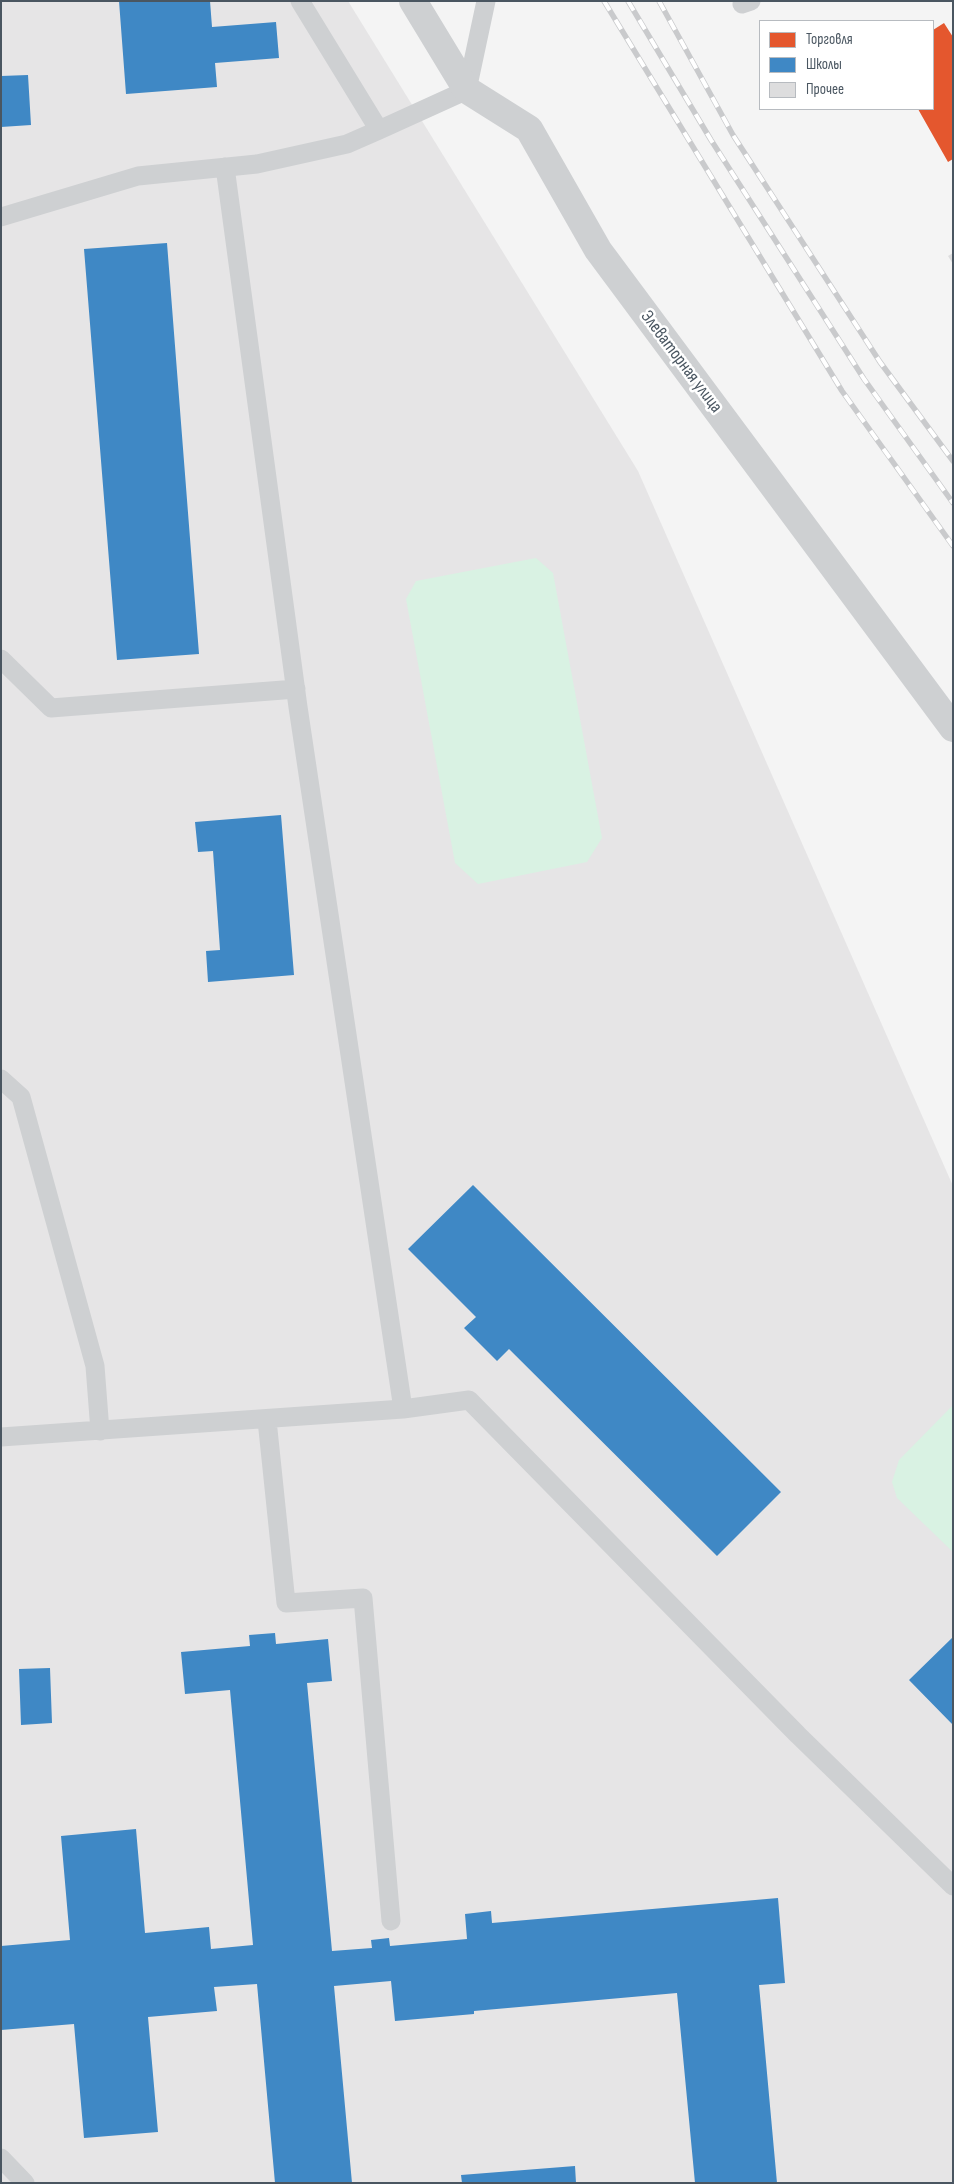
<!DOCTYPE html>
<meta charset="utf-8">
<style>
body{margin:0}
#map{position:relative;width:954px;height:2184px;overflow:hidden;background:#f4f4f4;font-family:"Sofia Sans Condensed",sans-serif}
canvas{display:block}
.frame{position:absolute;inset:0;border:2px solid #4a5661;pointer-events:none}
.legend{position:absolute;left:759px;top:20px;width:175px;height:90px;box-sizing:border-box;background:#fff;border:1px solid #b7bbc0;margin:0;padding:6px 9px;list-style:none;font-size:15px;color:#4a5661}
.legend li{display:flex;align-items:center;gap:10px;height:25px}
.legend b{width:25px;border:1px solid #b7bbc0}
</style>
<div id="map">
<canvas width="954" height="2184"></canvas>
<div class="frame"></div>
<ul class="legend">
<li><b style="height:14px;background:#e4572e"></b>Торговля</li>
<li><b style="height:14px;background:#3f88c5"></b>Школы</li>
<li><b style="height:14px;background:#ddddde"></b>Прочее</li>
</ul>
</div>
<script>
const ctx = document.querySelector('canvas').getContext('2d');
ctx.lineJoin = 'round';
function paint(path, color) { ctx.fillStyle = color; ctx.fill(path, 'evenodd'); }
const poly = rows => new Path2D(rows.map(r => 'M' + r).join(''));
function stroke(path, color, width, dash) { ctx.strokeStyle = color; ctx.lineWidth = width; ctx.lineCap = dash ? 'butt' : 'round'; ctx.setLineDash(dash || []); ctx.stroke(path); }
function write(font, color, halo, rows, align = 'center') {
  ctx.font = font + ' "Sofia Sans Condensed",sans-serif'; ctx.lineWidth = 5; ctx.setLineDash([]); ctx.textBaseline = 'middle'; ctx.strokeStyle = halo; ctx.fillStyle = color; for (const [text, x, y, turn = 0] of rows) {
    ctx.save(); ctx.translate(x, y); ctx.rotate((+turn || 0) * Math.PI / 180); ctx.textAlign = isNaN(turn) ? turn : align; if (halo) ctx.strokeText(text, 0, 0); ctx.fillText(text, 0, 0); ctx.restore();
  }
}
const education = poly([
 [1,1,348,1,638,471,953,1186,953,2183,1,2183]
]);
const green = poly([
 [536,558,553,573,602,838,587,862,478,884,455,863,406,599,416,581],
 [953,1405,953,1552,897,1498,892,1482,899,1460]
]);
const shops = poly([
 [944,23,953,37,953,159,948,162,918,109,933,109,933,30]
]);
const schools = poly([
 [119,1,210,1,212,27,276,22,279,58,215,63,217,87,126,94],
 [28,75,31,125,1,127,1,76],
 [167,243,199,654,117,660,84,249],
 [281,815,294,975,208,982,206,951,220,950,213,851,198,852,195,822],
 [473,1185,781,1492,717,1556,509,1349,497,1361,464,1328,476,1317,408,1249],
 [275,1633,276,1644,328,1639,332,1681,307,1683,332,1951,372,1948,371,1940,389,1938,390,1946,467,1939,465,1914,491,1911,492,1923,778,1898,785,1983,759,1985,777,2183,695,2183,677,1993,474,2011,474,2014,395,2021,391,1981,334,1986,352,2183,275,2183,257,1984,214,1987,217,2011,148,2017,158,2132,84,2138,74,2024,1,2030,1,1946,70,1940,61,1836,136,1829,145,1933,209,1927,211,1949,253,1945,230,1690,185,1694,181,1652,250,1646,249,1635],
 [953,1637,953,1725,909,1680],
 [50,1668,52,1723,21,1725,19,1669],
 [575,2166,576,2183,462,2183,461,2175]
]);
const building = poly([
 [953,253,953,264,948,256]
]);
const lane = poly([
 [300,1,379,130],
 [742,4,751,1],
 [1,217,138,176,257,164,347,144,379,130,467,90,486,1],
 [1,659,51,708,296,689],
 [1,1079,21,1097,95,1366,100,1431],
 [403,1409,469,1400,798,1735,953,1886],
 [267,1420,286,1603,363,1598,391,1921],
 [1,1437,403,1409,298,707,225,167],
 [1,2158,25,2183]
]);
const street = poly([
 [413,1,467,90,529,129,598,250,953,728]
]);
const rail = poly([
 [604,1,842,391,953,546],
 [628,1,711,140,864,379,953,503],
 [659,1,733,135,880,362,953,461]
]);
const streetNames = [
 ["Элеваторная улица",681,362,53]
];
paint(education, '#e6e5e6');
paint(green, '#d9f2e3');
paint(shops, '#e4572e');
paint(schools, '#3f88c5');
paint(building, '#ddddde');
stroke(lane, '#ced0d2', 19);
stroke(street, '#ced0d2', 28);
stroke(rail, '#c9cacc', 5.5);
stroke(rail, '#fff', 4, [11]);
write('18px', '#4a5661', '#fff', streetNames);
</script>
